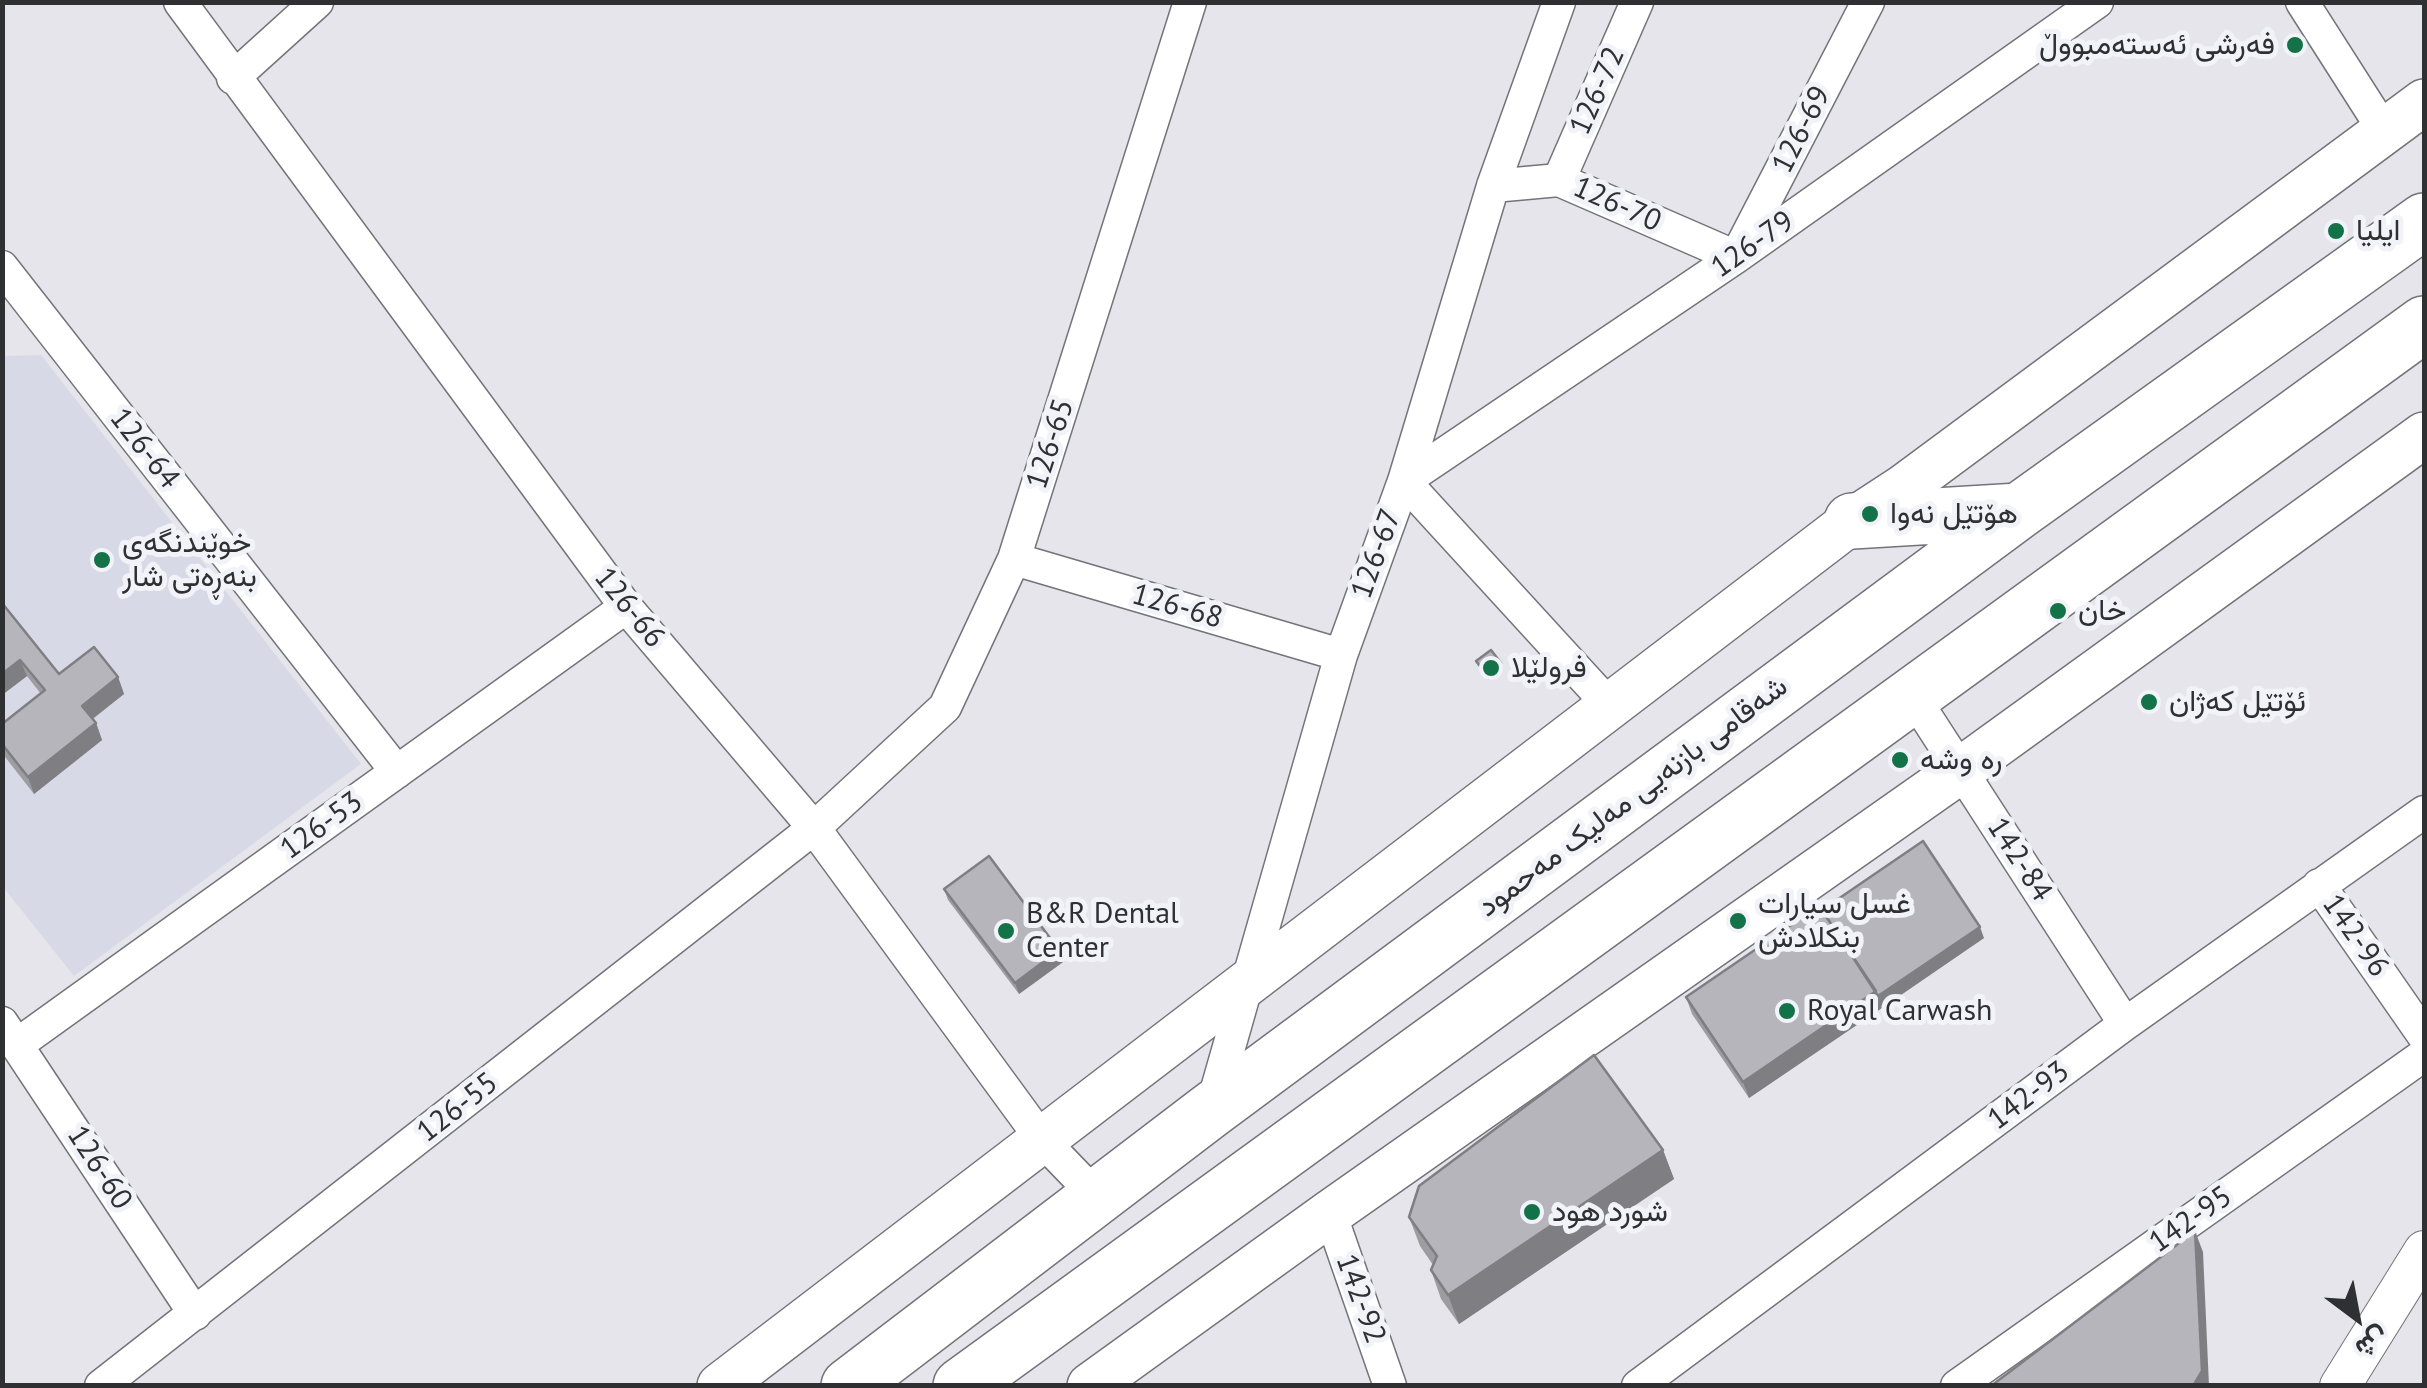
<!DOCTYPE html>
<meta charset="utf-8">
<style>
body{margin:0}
#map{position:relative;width:2427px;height:1388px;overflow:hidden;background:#e5e5eb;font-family:"PT Sans",Vazirmatn,sans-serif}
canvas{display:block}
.frame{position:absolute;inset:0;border:5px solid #2f3032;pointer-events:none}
.north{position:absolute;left:2307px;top:1268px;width:100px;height:100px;-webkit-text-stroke:8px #f2f3f9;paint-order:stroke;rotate:148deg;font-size:28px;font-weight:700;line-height:40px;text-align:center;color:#2f3032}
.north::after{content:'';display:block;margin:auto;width:35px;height:45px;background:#2f3032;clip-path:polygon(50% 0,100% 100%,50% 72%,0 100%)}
</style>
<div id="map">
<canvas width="2427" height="1388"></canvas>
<div class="frame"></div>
<div class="north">ش</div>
</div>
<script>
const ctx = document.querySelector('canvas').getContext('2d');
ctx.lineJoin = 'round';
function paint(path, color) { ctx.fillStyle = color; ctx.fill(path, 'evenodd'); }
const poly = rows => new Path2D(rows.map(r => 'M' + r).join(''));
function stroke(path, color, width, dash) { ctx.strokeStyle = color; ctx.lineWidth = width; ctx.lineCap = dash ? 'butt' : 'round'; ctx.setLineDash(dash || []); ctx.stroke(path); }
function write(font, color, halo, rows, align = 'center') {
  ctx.font = font + ' "PT Sans",Vazirmatn,sans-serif'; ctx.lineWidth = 10; ctx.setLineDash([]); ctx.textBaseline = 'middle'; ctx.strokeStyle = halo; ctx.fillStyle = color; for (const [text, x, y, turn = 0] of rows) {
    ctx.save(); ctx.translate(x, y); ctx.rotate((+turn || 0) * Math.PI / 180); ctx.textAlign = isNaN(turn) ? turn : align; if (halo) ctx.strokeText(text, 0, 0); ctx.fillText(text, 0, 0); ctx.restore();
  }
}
const built = poly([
 [41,355,361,764,74,976,3,887,3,356]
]);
const minor = poly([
 [180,2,626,607,814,828,1043,1141,1098,1198],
 [2302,2,2385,132],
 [233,78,317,2],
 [1559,180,1637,2],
 [1493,186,1559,180,1736,257,1868,2],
 [2,267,397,772],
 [1014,559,1341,655],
 [1912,695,2125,1024],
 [1610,706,1404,481,1736,257,2097,2],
 [2319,885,2424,1036],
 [2,1023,195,1314],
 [18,1044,626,607],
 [1211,1110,1341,655,1404,481,1493,186,1559,2],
 [1330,1213,1390,1386],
 [101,1386,814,828,945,707,1014,559,1190,2],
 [1638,1386,2125,1024,2424,812],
 [1957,1386,2424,1055]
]);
const tertiary = poly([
 [2340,1386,2424,1251]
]);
const secondary = poly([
 [720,1386,1852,521,1904,487,2424,102],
 [1090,1386,1330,1213,1961,770,2424,435]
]);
const trunk = poly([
 [1852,521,2019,511],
 [849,1386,1211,1110,2019,511,2424,221],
 [961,1386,2424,324]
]);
const wall = poly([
 [2,603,59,674,118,677,124,694,93,719,96,723,102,740,34,794,2,753,2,724,41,694,27,676,2,695],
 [944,889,1063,962,1019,994,948,900],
 [1822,910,1984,938,1749,1098,1692,1014,1686,997],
 [1663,1150,1674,1179,1459,1324,1441,1299,1431,1270,1433,1265,1420,1246,1409,1217]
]);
const shadedWall = poly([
 [20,660,27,676,2,695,2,674],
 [1501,663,1503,669,1488,680,1486,674],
 [118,677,124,694,88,722,82,706],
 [96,723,102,740,34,794,28,777],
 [1980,927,1984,938,1882,1008,1878,996],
 [1059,950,1063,962,1019,994,1015,983],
 [1876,991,1882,1008,1749,1098,1743,1082],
 [1663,1150,1674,1179,1459,1324,1448,1295],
 [2195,1231,2203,1252,2209,1386,2193,1386]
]);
const building = poly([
 [2,603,59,674,94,647,118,677,82,706,96,723,28,777,2,744,2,724,45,690,20,660,2,674,2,603],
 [1491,650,1501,663,1486,674,1476,661,1491,650],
 [1923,841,1980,927,1878,996,1822,910,1923,841],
 [989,856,1059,950,1015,983,944,889,989,856],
 [1819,906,1876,991,1743,1082,1686,997,1819,906],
 [1594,1055,1663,1150,1448,1295,1431,1270,1437,1256,1409,1217,1419,1186,1594,1055],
 [2195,1231,2202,1371,2193,1386,1991,1386,2195,1231]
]);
const markers = [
 [2295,45,10,"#137247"],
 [2336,231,10,"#137247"],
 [1870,514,10,"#137247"],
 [102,560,10,"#137247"],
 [2058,611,10,"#137247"],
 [1491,668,10,"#137247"],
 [2149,702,10,"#137247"],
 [1900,760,10,"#137247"],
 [1738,921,10,"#137247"],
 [1006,931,10,"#137247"],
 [1787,1011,10,"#137247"],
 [1532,1212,10,"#137247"]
];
const poiNames = [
 ["فەرشی ئەستەمبووڵ",2275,45,"right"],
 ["ايليا",2356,231],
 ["هۆتێل نەوا",1890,514],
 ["خوێندنگەی",122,543],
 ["بنەڕەتی شار",122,577],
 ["خان",2078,611],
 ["فرولێلا",1511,668],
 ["ئۆتێل کەژان",2169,702],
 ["ره وشه",1920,760],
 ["غسل سيارات",1758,904],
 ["بنكلادش",1758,938],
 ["B&R Dental",1026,914],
 ["Center",1026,948],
 ["Royal Carwash",1807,1011],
 ["شورد هود",1552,1212]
];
const streetNames = [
 ["126-72",1598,91,-66],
 ["126-69",1802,130,-63],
 ["126-70",1617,205,24],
 ["126-79",1753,245,-35],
 ["126-65",1051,444,-72],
 ["126-64",144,449,52],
 ["126-67",1377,554,-70],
 ["126-68",1177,607,16],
 ["126-66",629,608,51],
 ["شەقامی بازنەیی مەلیک مەحمود",1633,797,-37],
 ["126-53",322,826,-36],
 ["142-84",2019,860,57],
 ["142-96",2355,936,55],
 ["142-93",2029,1096,-37],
 ["126-55",458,1108,-38],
 ["126-60",99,1168,57],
 ["142-95",2191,1220,-35],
 ["142-92",1360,1299,70]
];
paint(built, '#d8d9e6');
stroke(minor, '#737479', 35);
stroke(tertiary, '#737479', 42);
stroke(secondary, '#737479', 48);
stroke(trunk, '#737479', 58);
stroke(minor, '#fff', 32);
stroke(tertiary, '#fff', 40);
stroke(secondary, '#fff', 45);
stroke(trunk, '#fff', 55);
paint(wall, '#9c9ca1');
paint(shadedWall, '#7f7f83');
paint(building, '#b5b5bb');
stroke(building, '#7f7f83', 2.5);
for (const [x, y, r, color] of markers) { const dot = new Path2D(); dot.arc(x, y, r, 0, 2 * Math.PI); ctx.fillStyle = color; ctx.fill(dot); stroke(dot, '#f2f3f9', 4); }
write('30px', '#2f3032', '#f2f3f9', poiNames, 'left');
write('30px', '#2f3032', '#f2f3f9', streetNames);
</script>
